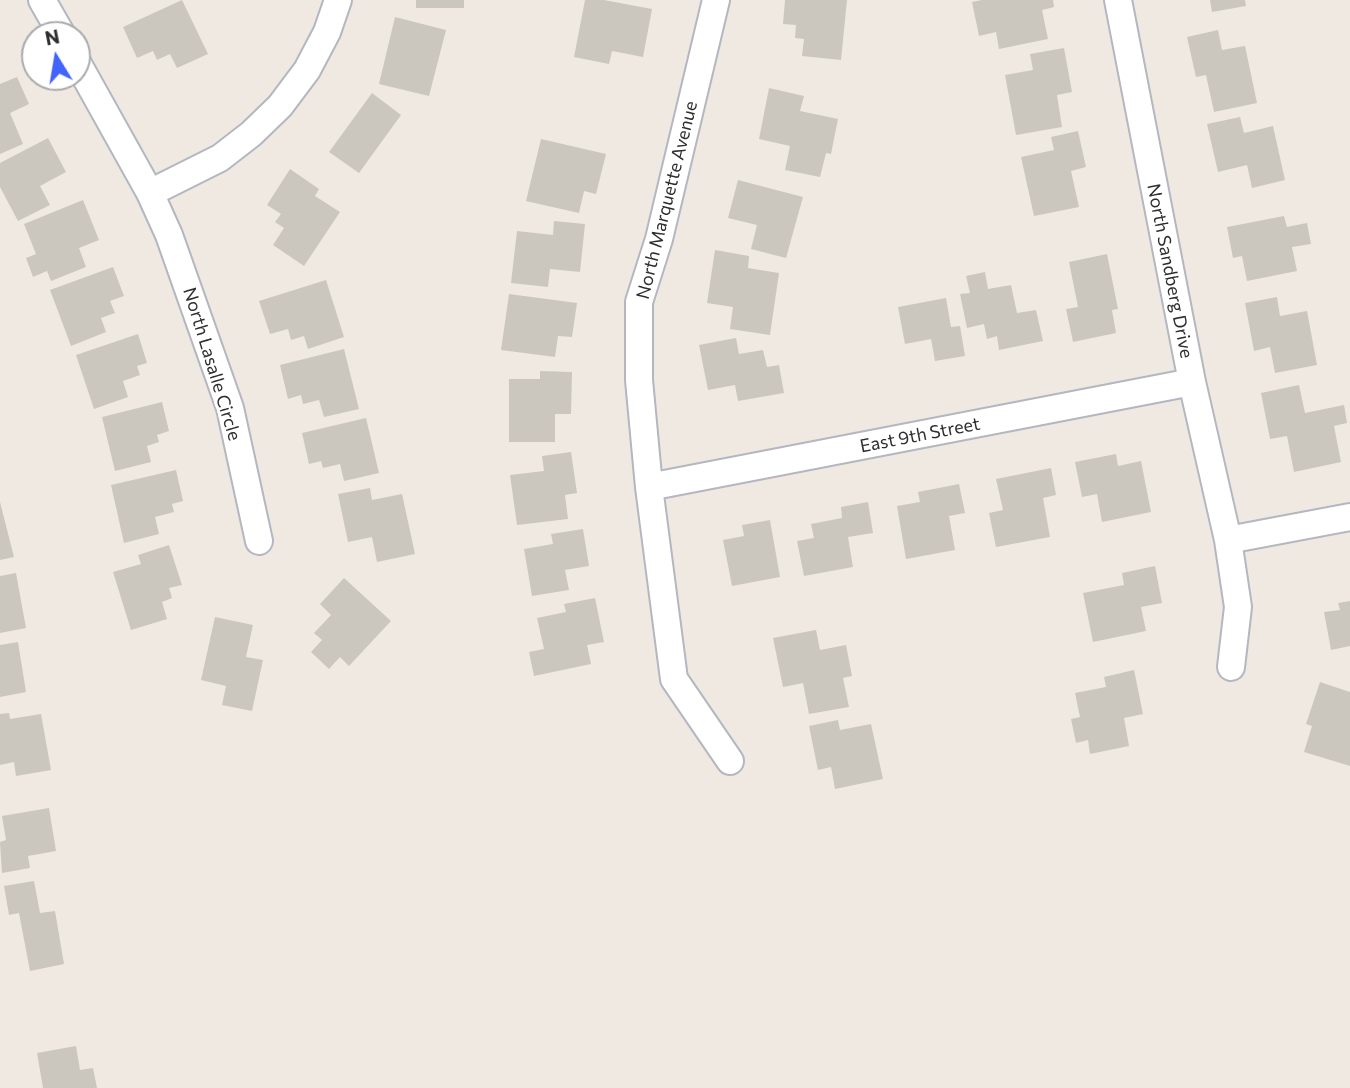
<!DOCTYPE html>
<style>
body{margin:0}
#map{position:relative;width:1350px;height:1088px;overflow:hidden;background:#efe9e1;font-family:Commissioner,sans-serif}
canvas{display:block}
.north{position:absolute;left:21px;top:21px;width:70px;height:70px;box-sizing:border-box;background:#fff;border:2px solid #ababab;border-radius:50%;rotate:349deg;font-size:19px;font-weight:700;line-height:28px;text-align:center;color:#2e2e2e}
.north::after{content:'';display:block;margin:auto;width:24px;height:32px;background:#4264fb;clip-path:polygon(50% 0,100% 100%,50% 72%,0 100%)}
</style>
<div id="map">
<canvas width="1350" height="1088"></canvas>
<div class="north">N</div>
</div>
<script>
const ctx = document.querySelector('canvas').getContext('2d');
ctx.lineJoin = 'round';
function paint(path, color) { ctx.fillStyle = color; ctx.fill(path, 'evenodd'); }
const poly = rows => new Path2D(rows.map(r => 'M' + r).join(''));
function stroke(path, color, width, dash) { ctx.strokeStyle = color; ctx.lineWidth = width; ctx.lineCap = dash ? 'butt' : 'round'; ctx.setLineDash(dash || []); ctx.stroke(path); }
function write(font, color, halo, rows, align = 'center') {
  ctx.font = font + ' Commissioner,sans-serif'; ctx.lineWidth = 6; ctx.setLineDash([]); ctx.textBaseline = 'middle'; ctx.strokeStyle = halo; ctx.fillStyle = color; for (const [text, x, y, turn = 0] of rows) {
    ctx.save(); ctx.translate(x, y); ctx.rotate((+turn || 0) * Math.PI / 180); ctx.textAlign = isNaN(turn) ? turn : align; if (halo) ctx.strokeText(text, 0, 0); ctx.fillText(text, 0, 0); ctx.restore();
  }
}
const building = poly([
 [182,0,208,54,177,68,170,54,157,60,153,51,137,58,123,27],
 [416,0,464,0,464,8,416,8],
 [585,0,604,0,652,9,643,57,612,51,609,64,574,57],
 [785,0,847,0,841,60,802,56,804,39,795,38,796,25,783,24],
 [982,0,1053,0,1054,7,1042,10,1048,39,999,49,996,32,979,36,972,2],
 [1210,0,1245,0,1246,6,1212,12],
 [395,17,446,30,429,96,379,84],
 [1218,30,1222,50,1245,46,1257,103,1214,112,1206,75,1196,77,1187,37],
 [1064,48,1072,92,1057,95,1062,127,1016,135,1005,75,1033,70,1030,54],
 [17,77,29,104,10,113,23,144,0,154,0,84],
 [769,88,804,96,800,111,838,119,831,154,826,153,820,177,785,170,790,146,759,139],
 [372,93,401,115,359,173,329,152],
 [1240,117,1244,133,1273,126,1285,180,1252,188,1247,165,1218,172,1207,124],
 [1078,131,1086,167,1071,171,1079,207,1034,216,1021,157,1054,150,1051,137],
 [48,138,66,172,40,186,50,205,18,221,0,187,0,163],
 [541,139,606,154,596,194,584,191,579,213,526,201],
 [290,169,319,189,315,196,340,212,304,266,273,245,284,228,275,222,281,214,267,205],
 [738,180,803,197,786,258,751,249,757,225,728,218],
 [83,200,99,240,79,248,86,267,51,281,47,271,33,277,26,258,36,254,24,224],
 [1284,216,1287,227,1307,223,1311,244,1292,247,1297,271,1247,281,1242,256,1233,258,1227,227],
 [554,221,585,224,580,272,550,269,548,287,511,283,517,231,553,235],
 [715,250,749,256,748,268,779,273,770,335,730,329,733,307,707,303],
 [1107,254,1118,309,1112,310,1116,333,1073,342,1066,309,1078,307,1069,262],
 [113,267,124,296,110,301,115,313,101,318,106,332,71,346,50,290],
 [985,272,988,289,1011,285,1017,313,1036,310,1043,341,999,350,997,336,987,339,984,324,967,328,960,294,970,293,966,276],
 [326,280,344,337,308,349,304,336,291,340,288,329,270,334,259,301],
 [509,294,577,303,572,337,558,336,555,357,501,350],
 [1277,297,1280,316,1307,311,1317,365,1275,373,1270,347,1254,351,1245,303],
 [946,298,951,327,960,326,965,356,935,361,931,339,905,344,898,307],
 [138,334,147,363,137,366,140,375,123,381,128,397,94,409,76,355],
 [736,338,739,354,763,350,767,367,779,365,784,393,738,401,735,385,708,390,699,345],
 [344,349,359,409,324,417,319,400,303,404,301,395,288,399,280,365],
 [540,371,572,372,571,414,555,414,555,442,509,442,509,379,540,379],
 [1299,385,1305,413,1344,405,1347,423,1334,426,1341,462,1294,472,1287,436,1270,439,1261,393],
 [162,402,169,431,157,435,159,442,147,446,151,462,115,471,102,417],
 [366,418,379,473,344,481,340,464,323,468,321,461,309,464,302,433],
 [571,452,577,493,565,495,568,519,517,525,510,475,544,471,542,456],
 [1116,454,1118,466,1141,461,1151,512,1102,522,1097,494,1082,497,1075,462],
 [1051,468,1056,495,1043,498,1050,537,996,547,989,513,1003,510,996,479],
 [176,470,183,501,172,504,174,512,155,517,159,534,124,543,111,485],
 [959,484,965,513,949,516,955,550,906,559,897,506,920,502,918,492],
 [370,488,372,500,402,494,415,554,377,562,372,537,348,542,338,494],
 [0,502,14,557,0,560],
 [868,502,873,533,848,537,853,567,804,576,797,541,814,538,811,524,842,518,841,507],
 [770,520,780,577,732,586,723,540,744,536,742,525],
 [583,529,589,566,565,570,569,590,532,596,524,549,553,544,551,534],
 [169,545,182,585,169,588,172,598,162,602,167,619,131,630,113,572,141,564,138,555],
 [1155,566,1162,603,1141,607,1146,631,1093,642,1083,593,1124,585,1122,573],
 [16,573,26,628,0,633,0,576],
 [344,578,391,621,349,666,340,657,329,669,311,652,322,640,314,633,331,615,320,604],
 [595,598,604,642,587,645,591,664,534,676,529,652,544,649,537,618,566,612,564,604],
 [1350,601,1350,646,1331,650,1324,612,1340,610,1338,603],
 [215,617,253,625,246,657,263,660,252,711,222,705,226,686,201,680],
 [816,630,820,650,846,645,852,676,843,678,849,707,809,714,803,683,783,687,773,638],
 [18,642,26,692,0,697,0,645],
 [1134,670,1143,714,1124,718,1129,746,1090,754,1088,740,1076,743,1071,719,1080,717,1075,693,1106,687,1104,677],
 [1320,682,1350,692,1350,766,1304,752,1312,726,1306,724],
 [9,713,10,719,41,714,51,770,16,776,14,762,0,765,0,714],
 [838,720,840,730,871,724,883,779,835,789,831,767,818,770,809,726],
 [49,808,56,851,28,856,30,868,2,873,0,842,6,840,2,816],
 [34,881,40,913,55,911,64,964,30,971,19,913,9,915,4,886],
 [76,1046,80,1070,93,1068,97,1088,43,1088,37,1053]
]);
const street = poly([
 [42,0,62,35],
 [716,0,659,239,639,302,639,380,649,487,674,679,730,761],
 [1118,0,1192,382,1228,540,1238,607,1231,667],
 [77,62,150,193,169,235,230,408,259,541],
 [150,193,220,158,251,134,280,106,307,70,327,32,338,0],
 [649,487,1192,382],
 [1228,540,1350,517]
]);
const streetNames = [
 ["North Marquette Avenue",667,200,-76],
 ["North Sandberg Drive",1170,271,79],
 ["North Lasalle Circle",212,364,73],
 ["East 9th Street",920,435,-11]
];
paint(building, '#cbc7bf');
stroke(street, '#b4b7c1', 30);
stroke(street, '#fff', 26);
write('18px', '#2e2e2e', '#fff', streetNames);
</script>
